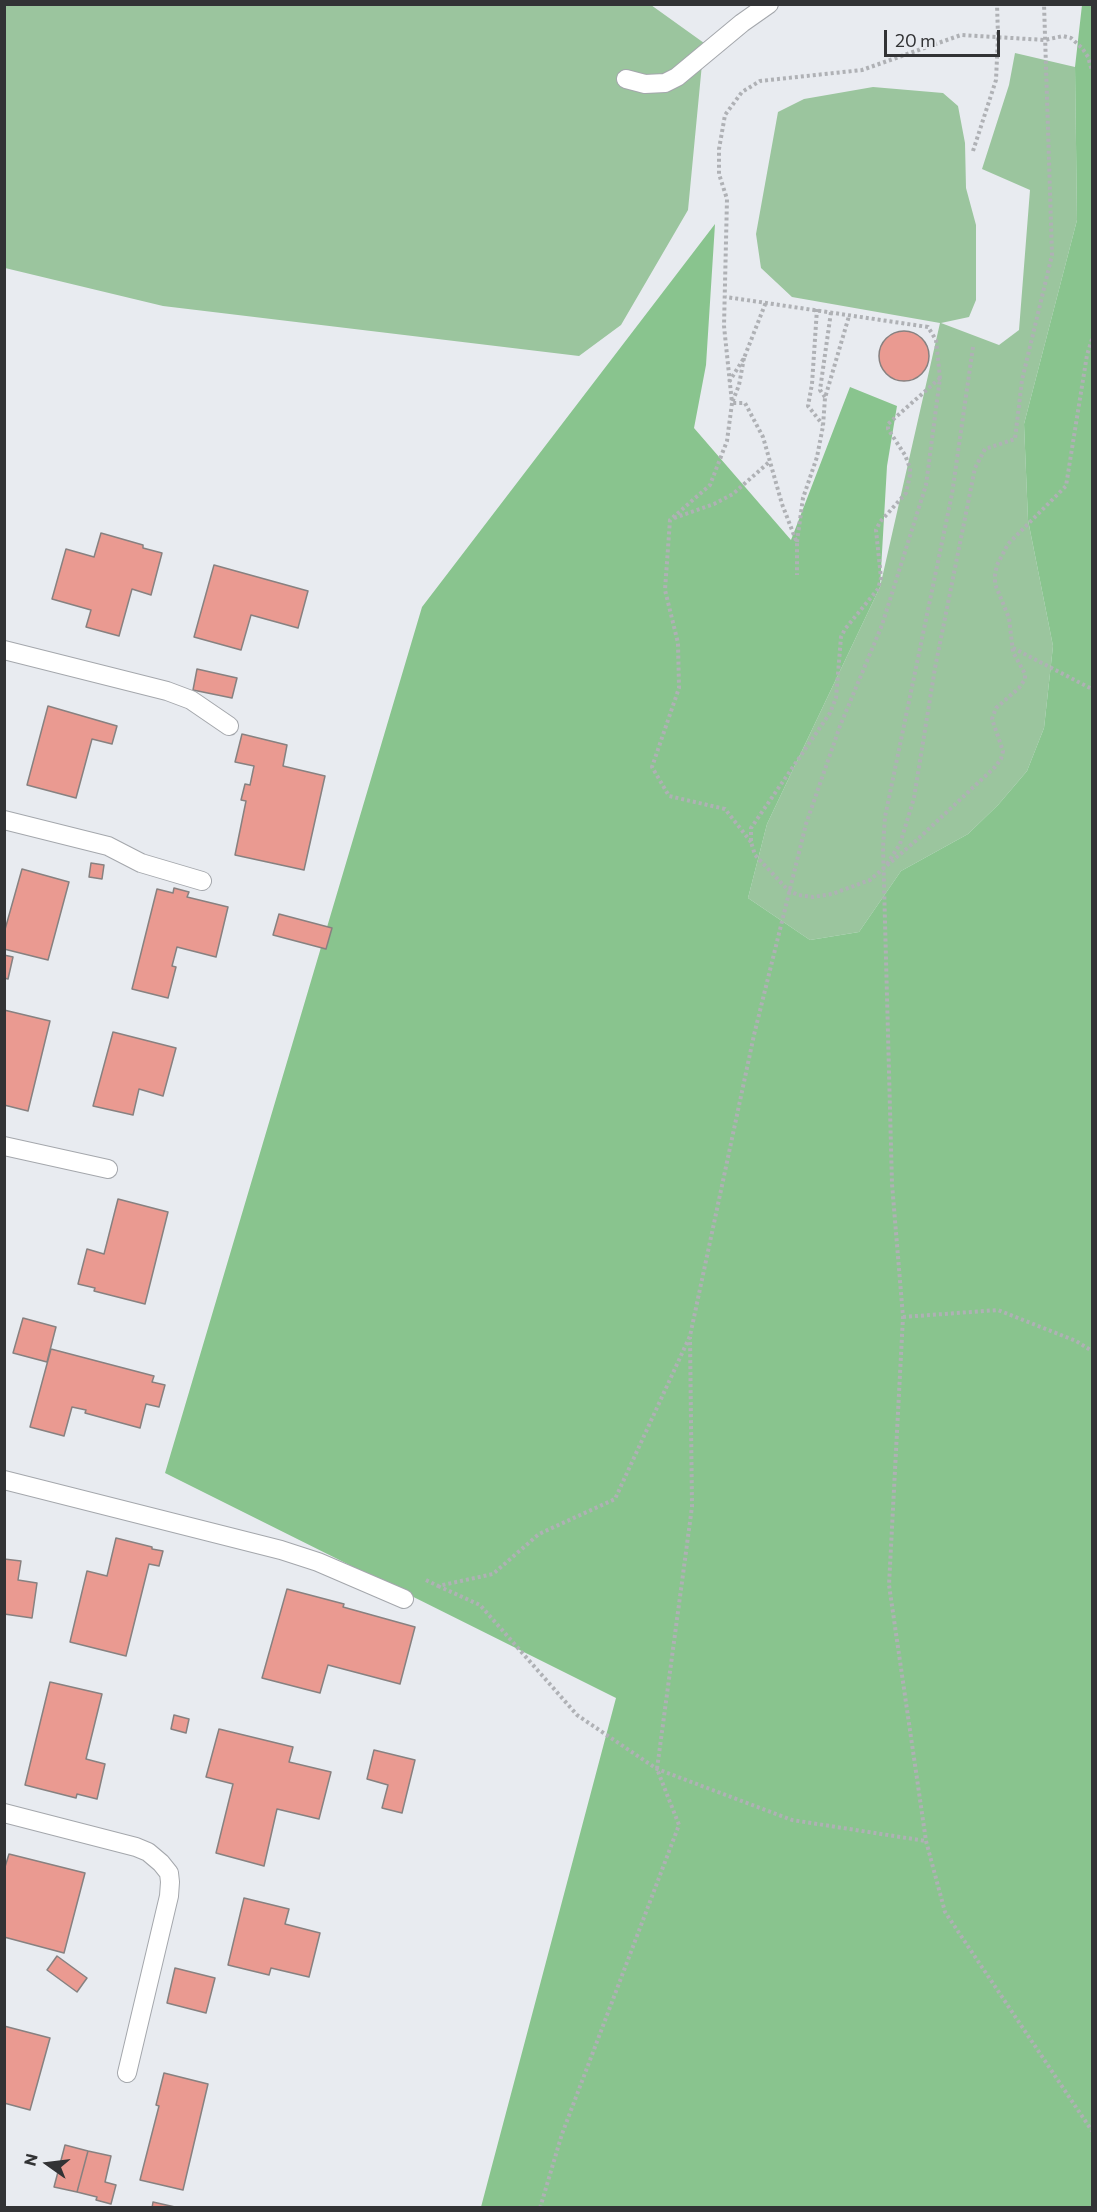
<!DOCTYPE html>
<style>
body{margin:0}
#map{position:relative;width:1097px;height:2212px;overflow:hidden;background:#e8ebf0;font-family:Commissioner,sans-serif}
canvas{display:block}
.frame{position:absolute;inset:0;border:6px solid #323335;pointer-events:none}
.north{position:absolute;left:18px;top:2134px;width:60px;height:60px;-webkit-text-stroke:4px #e8ebf0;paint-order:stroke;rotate:284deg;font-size:16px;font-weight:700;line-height:24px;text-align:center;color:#323335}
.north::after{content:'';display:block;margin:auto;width:21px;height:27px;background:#323335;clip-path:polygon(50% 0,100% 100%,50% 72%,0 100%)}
.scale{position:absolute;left:884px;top:30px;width:116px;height:27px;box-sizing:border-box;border:3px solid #323335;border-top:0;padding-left:8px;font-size:18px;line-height:21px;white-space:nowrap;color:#323335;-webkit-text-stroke:4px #e8ebf0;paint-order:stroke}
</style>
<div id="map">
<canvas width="1097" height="2212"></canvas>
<div class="frame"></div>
<div class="north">N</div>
<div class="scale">20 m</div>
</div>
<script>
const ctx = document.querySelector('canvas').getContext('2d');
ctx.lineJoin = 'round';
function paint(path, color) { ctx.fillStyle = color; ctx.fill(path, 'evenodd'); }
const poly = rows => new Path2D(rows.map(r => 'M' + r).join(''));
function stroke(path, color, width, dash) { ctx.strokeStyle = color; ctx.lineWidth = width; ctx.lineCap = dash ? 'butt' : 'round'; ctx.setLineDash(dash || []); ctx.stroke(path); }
const green = poly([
 [5,5,651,5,704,43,688,210,621,325,579,356,163,306,5,268],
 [1015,53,1075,67,1077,220,1024,424,1028,520,1053,646,1044,728,1027,771,998,805,968,834,901,871,859,932,810,940,748,898,767,824,880,587,940,323,792,297,761,268,756,234,778,112,804,99,873,87,943,93,958,106,965,143,966,188,976,225,976,300,969,317,941,323,999,345,1019,330,1030,190,982,169,1009,85]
]);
const forest = poly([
 [1082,5,1092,5,1092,2207,481,2207,616,1698,165,1473,422,607,715,224,706,365,694,428,791,540,850,387,897,406,887,466,880,587,767,824,748,898,810,940,859,932,901,871,968,834,998,805,1027,771,1044,728,1053,646,1028,520,1024,424,1077,220,1075,67]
]);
const building = poly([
 '879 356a25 25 0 1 1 50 0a25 25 0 1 1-50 0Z',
 [101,533,143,545,143,548,162,553,151,595,132,589,119,636,86,627,91,610,52,599,66,549,94,557,101,533],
 [214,565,308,591,298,628,251,615,241,650,194,637,214,565],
 [197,669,237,678,232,698,193,690,197,669],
 [48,706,117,726,112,744,92,739,76,798,27,785,48,706],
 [242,734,287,745,283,766,325,776,304,870,235,855,246,801,241,800,245,784,250,785,254,766,235,762,242,734],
 [91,863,104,865,102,879,89,877,91,863],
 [22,869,69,882,48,960,4,949,4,933,22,869],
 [174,888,189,892,187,897,228,907,216,957,177,947,172,966,176,967,168,998,132,989,157,889,173,893,174,888],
 [279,914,332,928,326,949,273,935,279,914],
 [4,955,13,957,8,979,4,978,4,955],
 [4,1010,50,1021,28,1111,4,1105,4,1010],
 [113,1032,176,1048,163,1096,139,1089,133,1115,93,1106,113,1032],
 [118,1199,168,1212,145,1304,94,1291,95,1288,78,1284,87,1249,104,1254,118,1199],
 [23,1318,56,1327,47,1362,13,1353,23,1318],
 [51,1349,154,1376,152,1382,165,1385,159,1407,146,1404,140,1428,85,1413,86,1410,72,1407,64,1436,30,1427,51,1349],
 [116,1538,152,1547,152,1549,163,1551,159,1566,149,1564,126,1656,70,1642,87,1571,107,1576,116,1538],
 [4,1559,21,1561,18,1580,37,1583,32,1618,4,1614,4,1559],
 [287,1589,344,1604,343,1607,415,1627,400,1684,328,1665,320,1693,262,1678,287,1589],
 [50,1682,102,1694,86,1759,105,1764,97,1799,77,1794,76,1798,25,1785,50,1682],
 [174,1715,189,1719,186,1733,171,1729,174,1715],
 [219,1729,293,1747,289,1762,331,1772,319,1819,277,1809,264,1866,216,1853,233,1784,206,1777,219,1729],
 [374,1750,415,1760,402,1813,382,1808,388,1785,367,1779,374,1750],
 [9,1854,85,1873,64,1953,4,1937,4,1870,9,1854],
 [244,1898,289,1909,285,1924,320,1933,309,1977,271,1968,269,1975,228,1965,244,1898],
 [57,1956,87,1978,77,1992,47,1970,57,1956],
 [175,1968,215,1978,206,2013,167,2003,175,1968],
 [4,2026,50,2038,30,2110,4,2103,4,2026],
 [164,2073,208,2084,183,2190,140,2180,159,2106,156,2105,164,2073],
 [65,2145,88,2151,77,2192,54,2187,65,2145],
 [88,2151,111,2156,105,2182,116,2185,111,2204,96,2200,97,2197,77,2192,88,2151],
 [153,2202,175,2207,152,2208,153,2202]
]);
const path = poly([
 [973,151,996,80,998,36,997,4],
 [817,309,812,384,808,406,823,425],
 [973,347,952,494,885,817,883,847,892,1184,903,1317,889,1585,926,1841,945,1912,1092,2131],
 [744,358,739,385,732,403,745,403,763,437,782,504,797,543,797,575],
 [940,378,888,424,888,429,905,455,910,468,910,475,906,493,880,522,876,530,881,578,878,589,845,629,841,637,836,698,830,713,751,828,751,842,755,855,788,890,798,895,813,897,832,894,870,880,919,838,995,767,1001,759,1003,751,992,719,996,708,1019,688,1025,679,1025,674,1013,652,1009,618,995,584,995,575,997,565,1008,544,1066,486,1087,355,1092,339],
 [729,382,744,358,766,302],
 [825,397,820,390,831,312],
 [674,518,714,504,733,494,769,462],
 [797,542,803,498,817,457,823,426,825,398,849,316],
 [1013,648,1092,689],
 [751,842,725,809,669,796,652,767,679,688,678,643,665,590,670,520,710,485,727,441,732,403,724,326,727,199,719,174,719,149,725,115,742,92,760,81,862,70,961,35,1045,40,1063,36,1071,38,1082,48,1088,57,1092,71],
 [887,864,900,844,914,798,935,668,975,468,985,449,1015,439,1022,380,1052,255,1044,4],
 [903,1317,998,1310,1076,1341,1092,1351],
 [426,1580,438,1586,493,1574,539,1534,615,1499,690,1336,754,1035,806,824,840,726,882,625,926,485,940,378,936,340,928,327,726,297],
 [438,1586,480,1605,577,1715,657,1769,792,1820,926,1841],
 [540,2208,562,2134,679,1825,657,1769,692,1507,690,1337]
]);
const lane = poly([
 [626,79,645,84,665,83,677,77,742,23,769,4],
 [4,650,167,691,191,700,229,726],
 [4,820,108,846,141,863,202,881],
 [4,1146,108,1169],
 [4,1480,281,1550,318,1562,404,1599],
 [4,1813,136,1847,148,1852,161,1863,169,1873,170,1882,169,1896,127,2073]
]);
paint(green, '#9bc59e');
paint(forest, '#89c48e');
paint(building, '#ea9a91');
stroke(building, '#878180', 1.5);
stroke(lane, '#a4a7ac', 20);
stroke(path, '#afb1b5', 4, [3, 3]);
stroke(lane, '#fff', 18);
</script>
